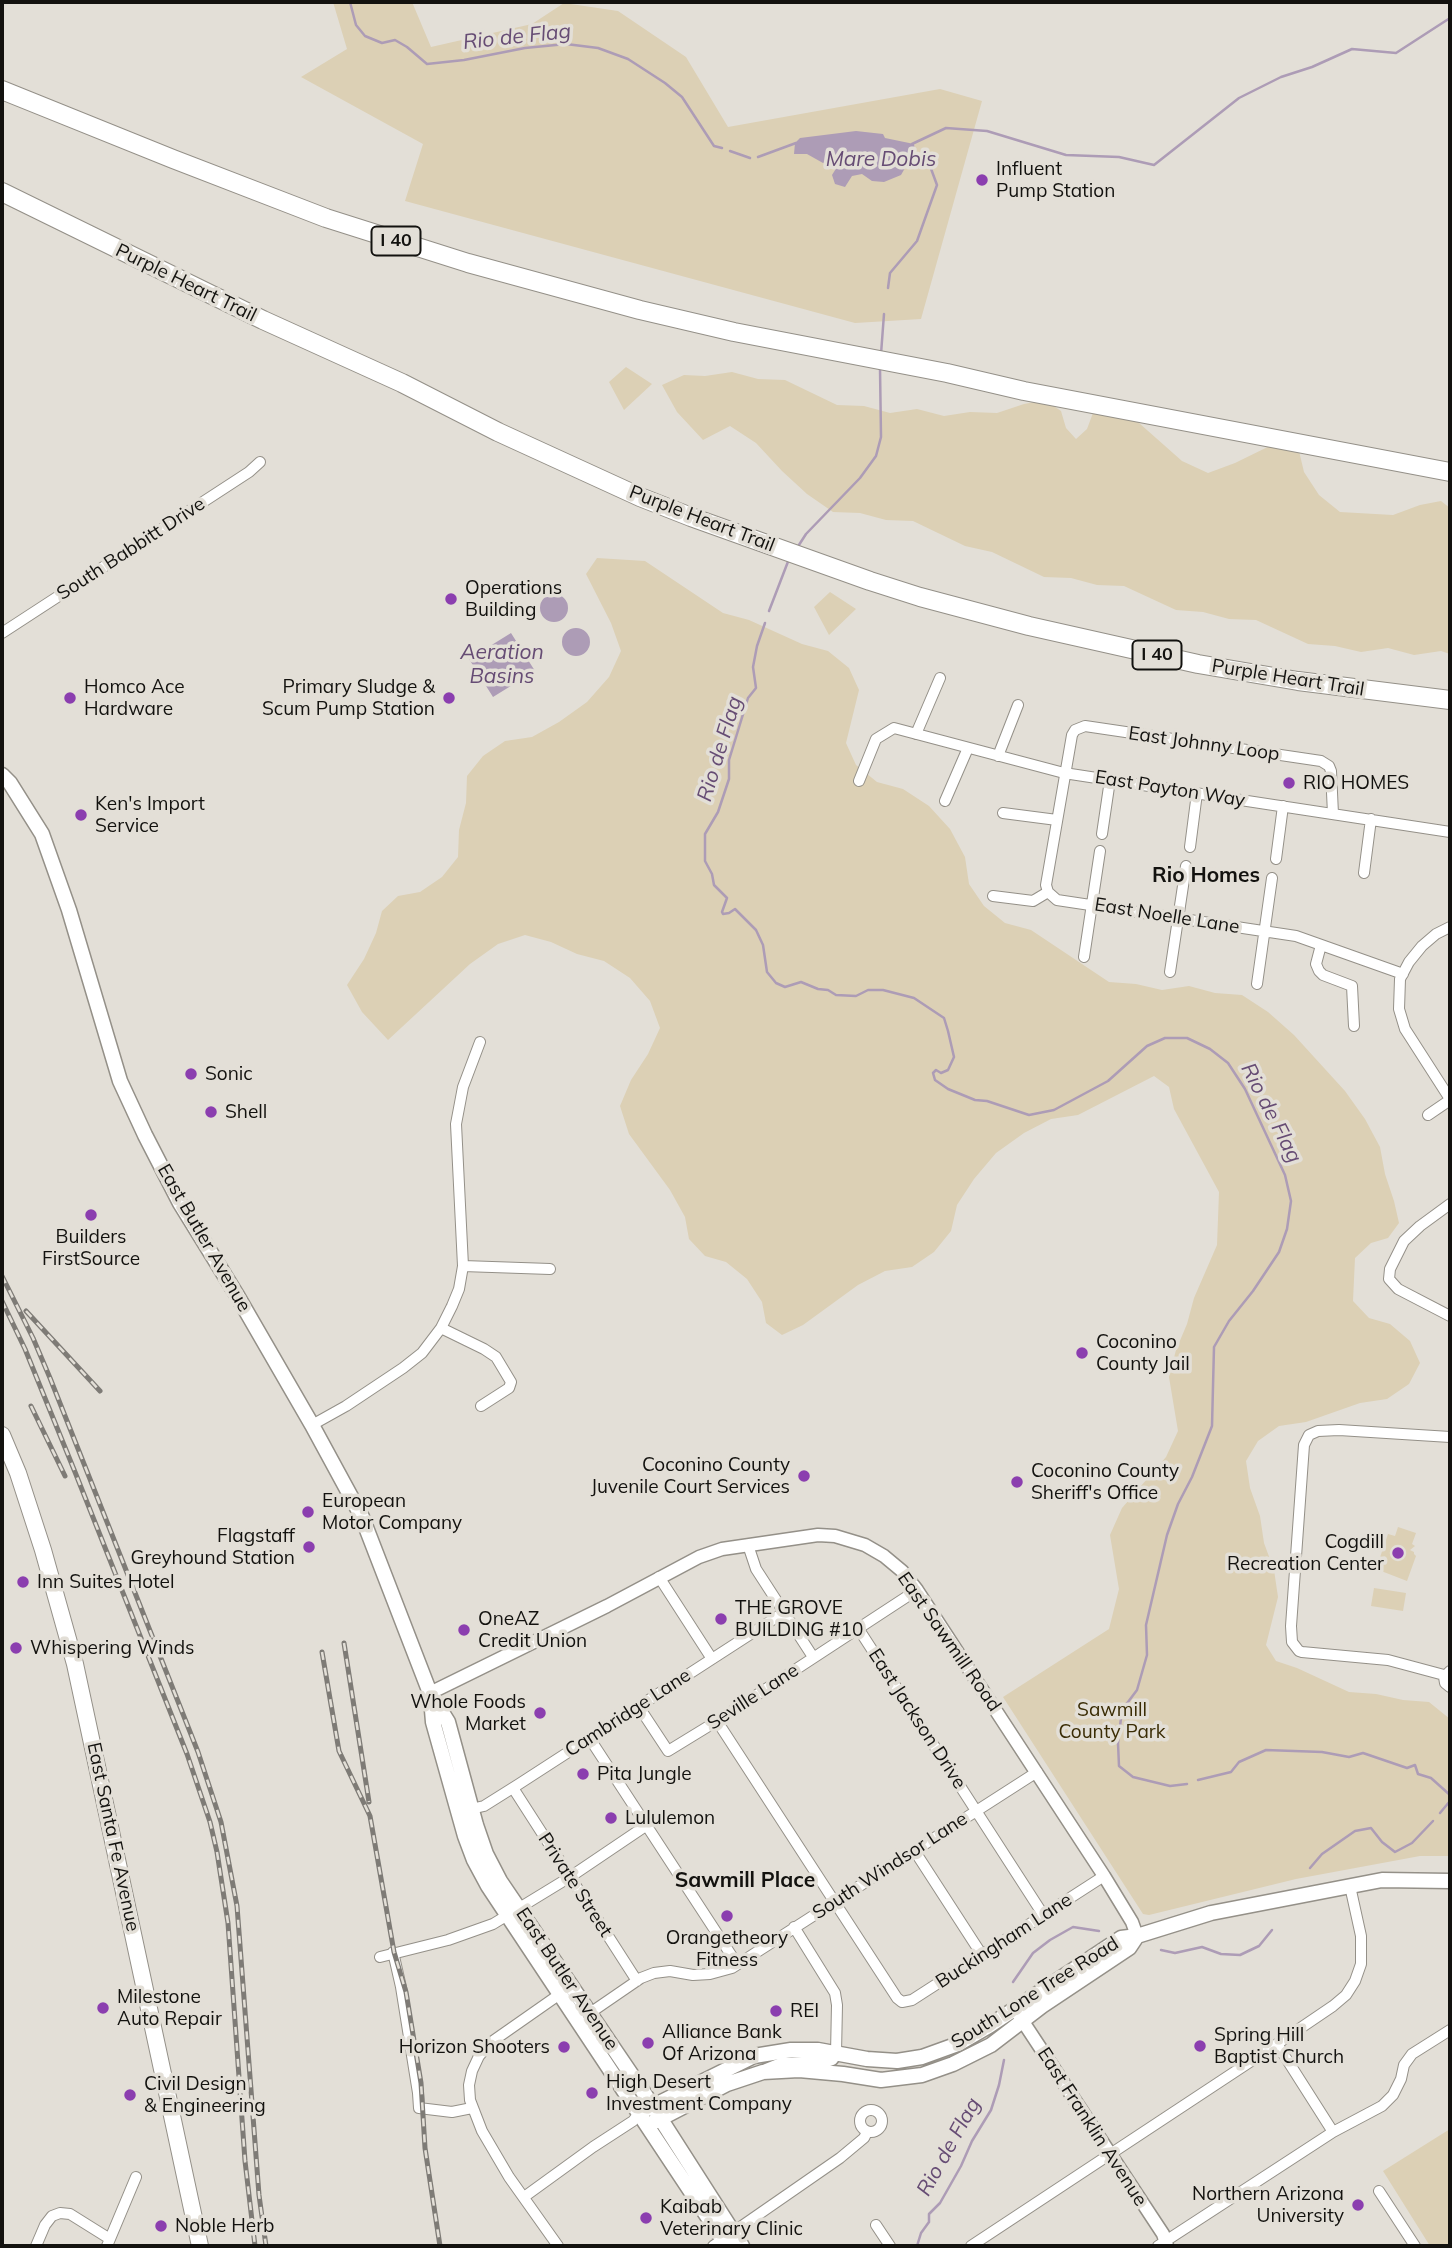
<!DOCTYPE html>
<style>
body{margin:0}
#map{position:relative;width:1452px;height:2248px;overflow:hidden;background:#e3dfd7;font-family:Mulish,sans-serif}
canvas{display:block}
.frame{position:absolute;inset:0;border:4px solid #13120f;pointer-events:none}
</style>
<div id="map">
<canvas width="1452" height="2248"></canvas>
<div class="frame"></div>
</div>
<script>
const ctx = document.querySelector('canvas').getContext('2d');
ctx.lineJoin = 'round';
function paint(path, color) { ctx.fillStyle = color; ctx.fill(path, 'evenodd'); }
const poly = rows => new Path2D(rows.map(r => 'M' + r).join(''));
function stroke(path, color, width, dash) { ctx.strokeStyle = color; ctx.lineWidth = width; ctx.lineCap = dash ? 'butt' : 'round'; ctx.setLineDash(dash || []); ctx.stroke(path); }
function write(font, color, halo, rows, align = 'center') {
  ctx.font = font + ' Mulish,sans-serif'; ctx.lineWidth = 7; ctx.setLineDash([]); ctx.textBaseline = 'middle'; ctx.strokeStyle = halo; ctx.fillStyle = color; for (const [text, x, y, turn = 0] of rows) {
    ctx.save(); ctx.translate(x, y); ctx.rotate((+turn || 0) * Math.PI / 180); ctx.textAlign = isNaN(turn) ? turn : align; if (halo) ctx.strokeText(text, 0, 0); ctx.fillText(text, 0, 0); ctx.restore();
  }
}
const green = poly([
 [333,2,412,2,431,47,532,24,564,3,618,11,686,57,728,127,940,89,982,101,921,319,855,323,405,201,423,144,301,77,347,49],
 [626,367,652,384,624,410,609,382],
 [732,372,758,379,785,380,837,405,864,406,890,413,917,409,944,416,970,412,997,413,1024,404,1045,400,1061,411,1066,428,1076,439,1087,429,1093,413,1130,415,1182,461,1208,473,1235,463,1284,439,1299,451,1304,472,1319,495,1340,512,1393,515,1420,505,1441,501,1450,508,1450,654,1441,651,1414,655,1388,648,1361,652,1335,646,1308,644,1256,620,1229,619,1203,612,1176,610,1124,586,1097,585,1071,578,1044,577,992,552,965,546,913,521,886,520,860,513,833,512,807,494,782,471,756,443,730,426,703,440,677,412,662,385,684,375,705,376],
 [597,558,645,561,723,613,749,620,802,644,828,651,849,668,859,690,846,743,856,765,877,782,903,789,929,806,950,829,965,857,969,884,984,906,1005,923,1031,930,1109,982,1136,984,1162,990,1189,986,1215,993,1242,995,1268,1012,1294,1035,1345,1091,1365,1119,1380,1147,1385,1174,1394,1201,1399,1223,1388,1238,1371,1243,1355,1258,1353,1301,1369,1318,1390,1324,1410,1341,1420,1363,1409,1384,1387,1399,1360,1403,1306,1422,1279,1426,1258,1441,1246,1461,1250,1488,1260,1516,1264,1543,1274,1570,1278,1597,1266,1645,1276,1661,1297,1668,1349,1692,1376,1694,1403,1700,1429,1702,1450,1719,1450,1856,1420,1856,1296,1879,1149,1915,1143,1914,1003,1697,1109,1629,1119,1589,1110,1535,1122,1508,1166,1457,1178,1431,1169,1377,1176,1350,1187,1324,1194,1298,1217,1245,1219,1192,1174,1109,1169,1087,1154,1076,1078,1115,1051,1119,1024,1133,996,1153,974,1179,957,1205,951,1231,934,1252,912,1267,885,1271,858,1285,803,1325,782,1335,766,1323,762,1302,747,1279,726,1262,705,1256,689,1239,685,1217,670,1190,629,1134,620,1106,631,1080,648,1054,660,1028,650,1001,630,978,604,961,577,954,551,942,525,935,498,944,470,964,388,1040,362,1012,347,985,364,959,376,933,382,911,398,896,420,892,442,877,458,857,459,830,466,803,467,776,483,756,505,741,532,737,559,722,587,702,609,677,621,651,611,623,586,574],
 [830,592,856,609,829,635,814,607],
 [1398,1527,1416,1533,1412,1544,1415,1546,1410,1550,1414,1552,1414,1554,1416,1556,1407,1581,1376,1569,1388,1534,1395,1536],
 [1374,1588,1406,1593,1403,1611,1371,1606],
 [1450,2129,1450,2246,1430,2246,1383,2171]
]);
const water = poly([
 [856,131,883,134,885,138,914,144,916,157,914,163,905,168,901,175,884,182,872,181,862,174,852,176,845,187,835,184,832,175,837,167,835,160,823,163,807,154,794,154,795,143,800,138],
 '540 608a14 14 0 1 1 28 0a14 14 0 1 1-28 0Z',
 '562 642a14 14 0 1 1 28 0a14 14 0 1 1-28 0Z',
 [511,633,535,671,493,697,469,659]
]);
const stream = poly([
 [350,2,356,25,365,36,382,43,395,40,407,47,427,64,464,60,525,48,566,44,598,48,628,59,665,83,682,97,714,146,722,148],
 [912,144,946,128,987,131,1066,155,1119,157,1154,165,1239,98,1281,77,1312,67,1352,49,1396,53,1450,18],
 [730,151,750,158],
 [758,157,796,143],
 [888,288,890,273,917,241,937,185,930,166,915,156],
 [881,354,884,314],
 [797,548,806,534,860,478,876,456,881,437,880,368],
 [769,611,789,559],
 [765,623,757,646,753,667,756,688,748,698,729,760,729,779,718,812,705,834,705,861,712,874,714,885,727,898,722,912,723,914,729,913,735,909,756,930,763,945,767,972,776,983,785,987,801,982,818,989,828,990,836,995,856,996,868,990,883,990,914,998,944,1018,948,1031,954,1057,948,1070,941,1073,936,1070,933,1073,935,1080,948,1089,975,1100,987,1101,1029,1115,1054,1110,1108,1081,1147,1046,1165,1038,1187,1038,1210,1049,1228,1063,1245,1089,1285,1175,1291,1201,1287,1229,1279,1252,1253,1291,1229,1321,1214,1347,1212,1426,1192,1477,1178,1504,1167,1535,1146,1625,1147,1655,1137,1690,1122,1710,1118,1743,1119,1766,1133,1777,1170,1786,1187,1784],
 [1198,1780,1231,1772,1239,1762,1266,1750,1322,1752,1349,1757,1363,1753,1407,1768,1415,1765,1418,1774,1431,1778,1450,1795],
 [1440,1813,1450,1801],
 [1310,1868,1322,1854,1355,1831,1371,1828,1382,1842,1395,1852,1412,1843,1433,1821],
 [1161,1950,1175,1953,1202,1947,1221,1954,1240,1955,1259,1946,1272,1930],
 [1013,1982,1033,1953,1050,1940,1073,1927,1099,1931],
 [917,2246,921,2233,929,2222,929,2214,940,2203,961,2166,972,2141,991,2110,999,2085,1004,2060]
]);
const minor = poly([
 [2,633,249,472,260,462],
 [916,734,940,678],
 [998,756,1018,705],
 [859,781,876,739,894,728,1064,773,1450,832],
 [945,801,968,748],
 [1003,813,1057,820],
 [1333,814,1331,771,1329,766,1321,761,1085,726,1075,730,1072,735,1046,885,1048,892,1057,900,1296,936,1403,974],
 [1102,834,1110,780],
 [1190,847,1197,793],
 [1276,859,1283,806],
 [1364,873,1371,819],
 [993,896,1033,901,1048,892],
 [1450,927,1436,934,1422,946,1409,962,1400,979,1399,1009,1405,1029,1450,1099],
 [1321,945,1316,964,1319,971,1323,975,1352,986,1354,1026],
 [1084,957,1100,851],
 [1170,972,1186,866],
 [1257,984,1272,878],
 [1428,1115,1450,1100],
 [1450,1204,1420,1226,1404,1241,1390,1269,1389,1279,1398,1289,1450,1316],
 [463,1266,550,1269],
 [441,1328,484,1349,496,1357,511,1382,509,1388,481,1406],
 [312,1425,346,1406,403,1368,422,1353,441,1328,452,1306,459,1289,463,1266,456,1124,463,1087,480,1042],
 [748,1545,756,1569,813,1657],
 [659,1577,712,1659],
 [858,1628,1044,1916],
 [1450,1671,1444,1677,1445,1683,1450,1687],
 [1444,1675,1388,1660,1302,1652,1299,1651,1292,1642,1291,1626,1304,1445,1309,1435,1318,1431,1339,1430,1450,1437],
 [639,1707,668,1751,717,1721,917,1590],
 [717,1721,897,1998,902,2002,912,2000,1104,1876],
 [590,1739,737,1964],
 [513,1788,637,1981],
 [471,1809,484,1806,519,1784,783,1613],
 [914,1850,982,1955],
 [794,1927,835,1993,837,2005,836,2053],
 [393,1952,401,1987,418,2093,419,2108,452,2112,472,2108],
 [380,1957,448,1940,493,1924,570,1877,647,1825],
 [590,2013,641,1978,654,1973,670,1971,693,1975,710,1974,732,1968,1037,1772],
 [1277,2044,1333,2132],
 '860 2121a11 11 0 1 1 22 0a11 11 0 1 1-22 0Z',
 [1379,2191,1415,2246],
 [524,2197,593,2147,633,2121,639,2113],
 [876,2225,890,2246],
 [36,2246,45,2225,52,2216,60,2213,70,2214,110,2239],
 [107,2246,136,2177],
 [558,2246,509,2177,482,2131,470,2100,469,2085,472,2071,479,2056,490,2043,560,1994],
 [713,2246,840,2158,864,2138,867,2132],
 [971,2246,1277,2044,1333,2006,1346,1995,1355,1981,1361,1964,1361,1936,1350,1886],
 [1158,2246,1333,2132,1382,2106,1393,2095,1401,2079,1404,2065,1412,2054,1450,2030]
]);
const tertiary = poly([
 [430,1693,607,1606,699,1557,722,1549,818,1535,835,1536,865,1545,884,1556,902,1571,917,1590,1104,1876,1132,1922,1137,1936],
 [1018,2014,1163,2234,1167,2246],
 [766,2070,781,2064,823,2062,832,2059,836,2053]
]);
const secondary = poly([
 [2,775,10,783,42,834,69,910,120,1081,145,1135,180,1203,238,1297,312,1425,362,1517,430,1693,448,1722,476,1825,486,1854,500,1881,646,2096,742,2246],
 [431,1698,433,1722,465,1836,474,1860,488,1886,727,2246],
 [639,2113,754,2056,791,2050,818,2050,867,2059,897,2061,922,2057,958,2044,989,2026,1121,1938,1137,1936,1211,1913,1382,1880,1450,1881],
 [652,2123,727,2084,763,2072,799,2070,843,2074,881,2080,922,2075,953,2064,991,2045,1042,2006,1129,1948,1137,1936]
]);
const primary = poly([
 [2,1435,18,1473,43,1550,75,1664,200,2246]
]);
const motorway = poly([
 [2,90,173,159,326,218,468,263,640,310,734,332,947,373,1024,391,1450,472],
 [2,192,263,320,402,383,498,432,640,497,691,517,870,581,920,597,1029,626,1198,664,1298,681,1450,700]
]);
const rail = poly([
 [2,1276,33,1338,50,1378,198,1752,221,1822,237,1906,259,2195,266,2246],
 [2,1301,25,1349,75,1472,187,1754,210,1822,217,1852,228,1923,245,2161,255,2246],
 [26,1311,100,1391],
 [31,1406,65,1476],
 [344,1643,369,1802],
 [322,1652,339,1751,370,1816,394,1952,406,1992,421,2083,425,2148,440,2246]
]);
const markers = [
 [982,180,7,"#8b3eaf"],
 [451,599,7,"#8b3eaf"],
 [70,698,7,"#8b3eaf"],
 [449,698,7,"#8b3eaf"],
 [1289,783,7,"#8b3eaf"],
 [81,815,7,"#8b3eaf"],
 [191,1074,7,"#8b3eaf"],
 [211,1112,7,"#8b3eaf"],
 [91,1215,7,"#8b3eaf"],
 [1082,1353,7,"#8b3eaf"],
 [804,1476,7,"#8b3eaf"],
 [1017,1482,7,"#8b3eaf"],
 [308,1512,7,"#8b3eaf"],
 [309,1547,7,"#8b3eaf"],
 [1398,1553,7,"#8b3eaf"],
 [23,1582,7,"#8b3eaf"],
 [721,1619,7,"#8b3eaf"],
 [464,1630,7,"#8b3eaf"],
 [16,1648,7,"#8b3eaf"],
 [540,1713,7,"#8b3eaf"],
 [583,1774,7,"#8b3eaf"],
 [611,1818,7,"#8b3eaf"],
 [727,1916,7,"#8b3eaf"],
 [103,2008,7,"#8b3eaf"],
 [776,2011,7,"#8b3eaf"],
 [648,2043,7,"#8b3eaf"],
 [1200,2046,7,"#8b3eaf"],
 [564,2047,7,"#8b3eaf"],
 [592,2093,7,"#8b3eaf"],
 [130,2095,7,"#8b3eaf"],
 [1358,2205,7,"#8b3eaf"],
 [646,2218,7,"#8b3eaf"],
 [161,2226,7,"#8b3eaf"]
];
const shields = [
 [396,241,49],
 [1157,655,49]
];
const shieldNames = [
 ["I 40",396,241],
 ["I 40",1157,655]
];
const poiNames = [
 ["Influent",996,169],
 ["Pump Station",996,191],
 ["Operations",465,588],
 ["Building",465,610],
 ["Homco Ace",84,687],
 ["Hardware",84,709],
 ["Primary Sludge &",435,687,"right"],
 ["Scum Pump Station",435,709,"right"],
 ["RIO HOMES",1303,783],
 ["Ken's Import",95,804],
 ["Service",95,826],
 ["Sonic",205,1074],
 ["Shell",225,1112],
 ["Builders",91,1237,"center"],
 ["FirstSource",91,1259,"center"],
 ["Coconino",1096,1342],
 ["County Jail",1096,1364],
 ["Coconino County",790,1465,"right"],
 ["Juvenile Court Services",790,1487,"right"],
 ["Coconino County",1031,1471],
 ["Sheriff's Office",1031,1493],
 ["European",322,1501],
 ["Motor Company",322,1523],
 ["Flagstaff",295,1536,"right"],
 ["Greyhound Station",295,1558,"right"],
 ["Cogdill",1384,1542,"right"],
 ["Recreation Center",1384,1564,"right"],
 ["Inn Suites Hotel",37,1582],
 ["THE GROVE",735,1608],
 ["BUILDING #10",735,1630],
 ["OneAZ",478,1619],
 ["Credit Union",478,1641],
 ["Whispering Winds",30,1648],
 ["Whole Foods",526,1702,"right"],
 ["Market",526,1724,"right"],
 ["Pita Jungle",597,1774],
 ["Lululemon",625,1818],
 ["Orangetheory",727,1938,"center"],
 ["Fitness",727,1960,"center"],
 ["Milestone",117,1997],
 ["Auto Repair",117,2019],
 ["REI",790,2011],
 ["Alliance Bank",662,2032],
 ["Of Arizona",662,2054],
 ["Spring Hill",1214,2035],
 ["Baptist Church",1214,2057],
 ["Horizon Shooters",550,2047,"right"],
 ["High Desert",606,2082],
 ["Investment Company",606,2104],
 ["Civil Design",144,2084],
 ["& Engineering",144,2106],
 ["Northern Arizona",1344,2194,"right"],
 ["University",1344,2216,"right"],
 ["Kaibab",660,2207],
 ["Veterinary Clinic",660,2229],
 ["Noble Herb",175,2226]
];
const streetNames = [
 ["Purple Heart Trail",186,283,26],
 ["Purple Heart Trail",702,519,21],
 ["South Babbitt Drive",131,549,-33],
 ["Purple Heart Trail",1288,678,9],
 ["East Johnny Loop",1204,744,8],
 ["East Payton Way",1170,789,9],
 ["East Noelle Lane",1167,916,9],
 ["East Butler Avenue",204,1238,60],
 ["East Sawmill Road",949,1642,55],
 ["Seville Lane",753,1697,-33],
 ["Cambridge Lane",628,1713,-33],
 ["East Jackson Drive",917,1719,57],
 ["East Santa Fe Avenue",113,1837,78],
 ["South Windsor Lane",890,1866,-33],
 ["Private Street",575,1885,57],
 ["Buckingham Lane",1004,1941,-33],
 ["East Butler Avenue",567,1979,56],
 ["South Lone Tree Road",1035,1993,-32],
 ["East Franklin Avenue",1092,2127,57]
];
const parkNames = [
 ["Sawmill",1112,1710],
 ["County Park",1112,1732]
];
const waterNames = [
 ["Rio de Flag",517,37,-6],
 ["Mare Dobis",881,160],
 ["Aeration",502,653],
 ["Basins",502,677],
 ["Rio de Flag",720,749,-73],
 ["Rio de Flag",1271,1113,63],
 ["Rio de Flag",949,2147,-61]
];
const neighbourhoodNames = [
 ["Rio Homes",1206,876],
 ["Sawmill Place",745,1881]
];
paint(green, '#dcd0b5');
paint(water, '#ad9cb6');
stroke(stream, '#ad9cb6', 2.5);
stroke(minor, '#949088', 12);
stroke(tertiary, '#949088', 15);
stroke(secondary, '#949088', 17);
stroke(primary, '#949088', 18);
stroke(motorway, '#949088', 20);
stroke(minor, '#fff', 10);
stroke(tertiary, '#fff', 12);
stroke(secondary, '#fff', 14);
stroke(primary, '#fff', 16);
stroke(motorway, '#fff', 18);
stroke(rail, '#7e7b76', 5);
stroke(rail, '#e3dfd7', 2.5, [8]);
for (const [x, y, r, color] of markers) { const dot = new Path2D(); dot.arc(x, y, r, 0, 2 * Math.PI); ctx.fillStyle = color; ctx.fill(dot); stroke(dot, '#e3dfd7', 2.5); }
for (const [x, y, w] of shields) { const box = new Path2D(); box.roundRect(x - w / 2, y - 14.5, w, 29, 5); ctx.fillStyle = '#e3dfd7'; ctx.fill(box); stroke(box, '#13120f', 2); }
write('bold 18px', '#13120f', null, shieldNames);
write('19px', '#13120f', '#e3dfd7', poiNames, 'left');
write('19px', '#13120f', '#e3dfd7', streetNames);
write('19px', '#3a2c05', '#e3dfd7', parkNames);
write('italic 21px', '#664c74', '#e3dfd7', waterNames);
write('bold 21px', '#13120f', '#e3dfd7', neighbourhoodNames);
</script>
